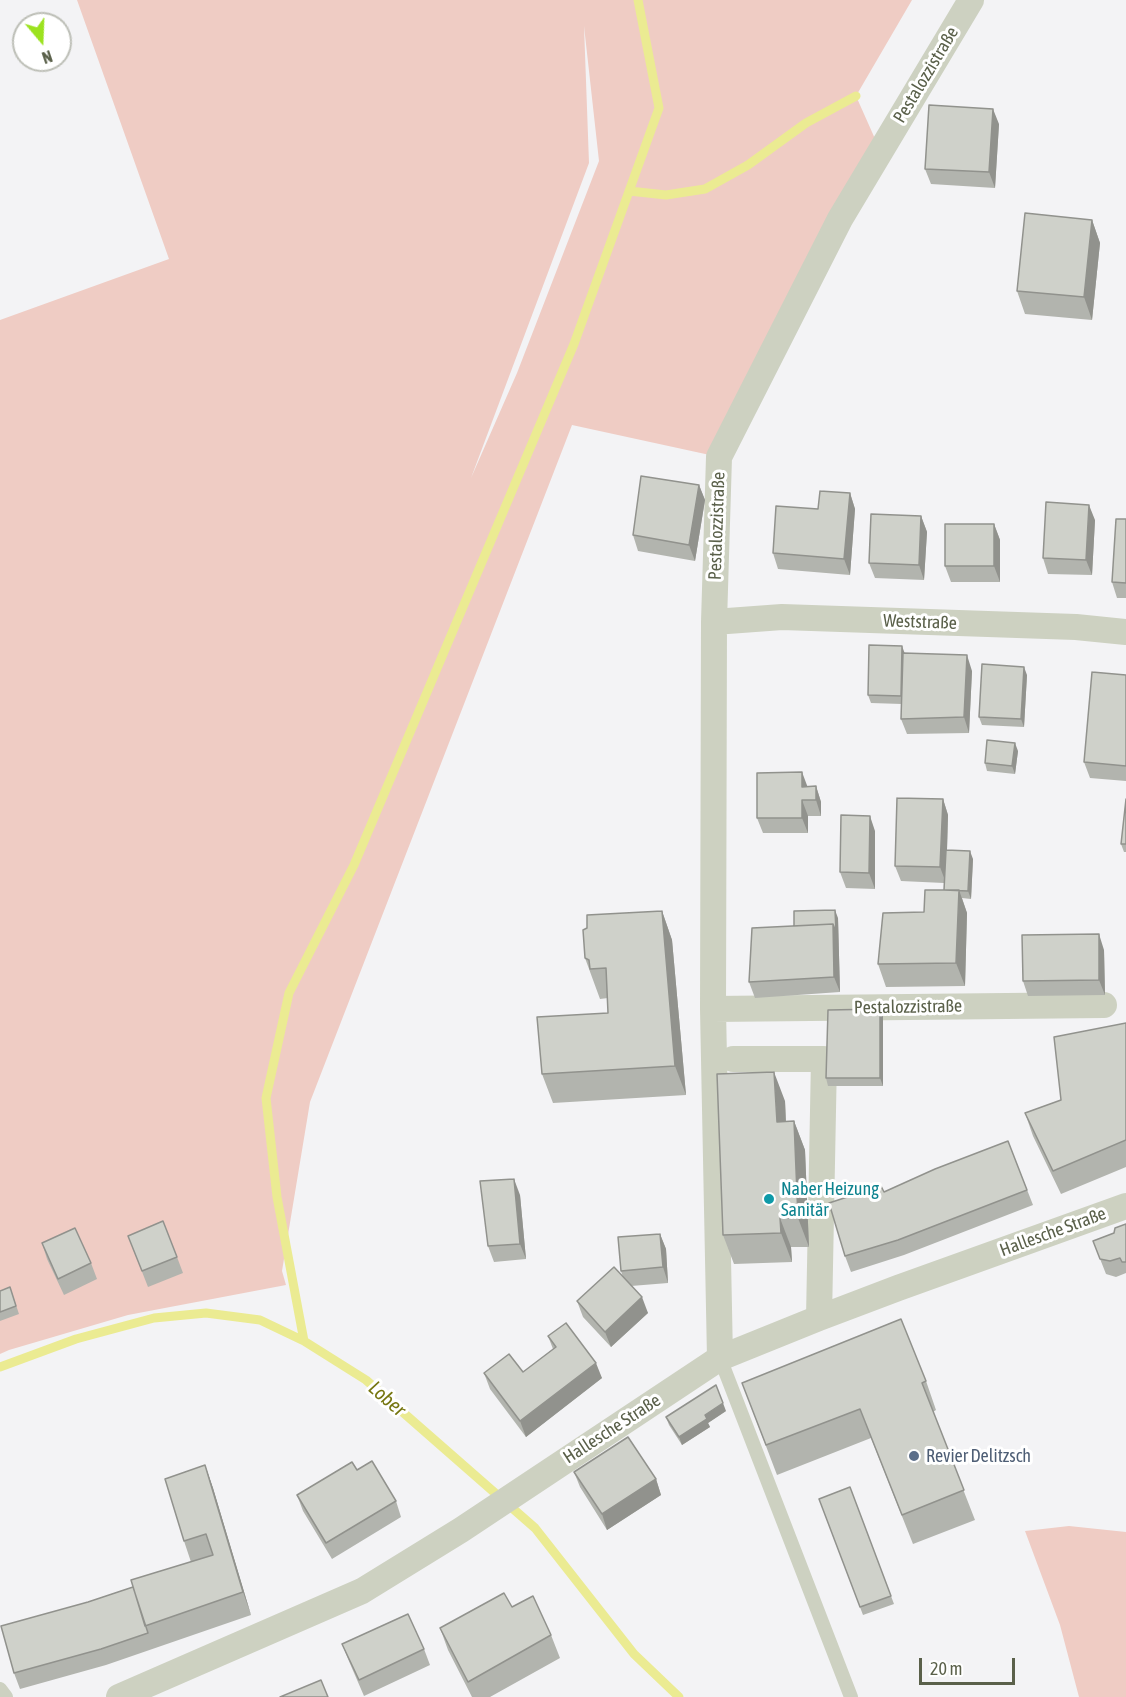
<!DOCTYPE html>
<meta charset="utf-8">
<style>
body{margin:0}
#map{position:relative;width:1126px;height:1697px;overflow:hidden;background:#f3f3f5;font-family:"Asap Condensed",sans-serif}
canvas{display:block}
.north{position:absolute;left:12px;top:12px;width:60px;height:60px;box-sizing:border-box;background:#fff;border:2px solid #bdbfb7;border-radius:50%;rotate:161deg;font-size:16px;font-weight:700;line-height:24px;text-align:center;color:#5a604a}
.north::after{content:'';display:block;margin:auto;width:21px;height:27px;background:#9ce21f;clip-path:polygon(50% 0,100% 100%,50% 72%,0 100%)}
.scale{position:absolute;left:919px;top:1658px;width:96px;height:27px;box-sizing:border-box;border:3px solid #5a604a;border-top:0;padding-left:8px;font-size:18px;line-height:21px;white-space:nowrap;color:#5a604a;-webkit-text-stroke:4px #fff;paint-order:stroke}
</style>
<div id="map">
<canvas width="1126" height="1697"></canvas>
<div class="north">N</div>
<div class="scale">20 m</div>
</div>
<script>
const ctx = document.querySelector('canvas').getContext('2d');
ctx.lineJoin = 'round';
function paint(path, color) { ctx.fillStyle = color; ctx.fill(path, 'evenodd'); }
const poly = rows => new Path2D(rows.map(r => 'M' + r).join(''));
function stroke(path, color, width, dash) { ctx.strokeStyle = color; ctx.lineWidth = width; ctx.lineCap = dash ? 'butt' : 'round'; ctx.setLineDash(dash || []); ctx.stroke(path); }
function write(font, color, halo, rows, align = 'center') {
  ctx.font = font + ' "Asap Condensed",sans-serif'; ctx.lineWidth = 6; ctx.setLineDash([]); ctx.textBaseline = 'middle'; ctx.strokeStyle = halo; ctx.fillStyle = color; for (const [text, x, y, turn = 0] of rows) {
    ctx.save(); ctx.translate(x, y); ctx.rotate((+turn || 0) * Math.PI / 180); ctx.textAlign = isNaN(turn) ? turn : align; if (halo) ctx.strokeText(text, 0, 0); ctx.fillText(text, 0, 0); ctx.restore();
  }
}
const green = poly([
 [77,0,912,0,856,96,876,141,719,457,572,425,310,1102,282,1271,286,1285,128,1315,9,1350,0,1354,0,320,169,259],
 [584,26,599,161,517,373,471,478,589,163],
 [1069,1526,1126,1532,1126,1697,1079,1697,1060,1625,1025,1531]
]);
const stream = poly([
 [629,191,666,195,705,189,748,165,806,123,856,96],
 [304,1341,277,1197,266,1098,289,993,354,865,574,344,659,108,638,0],
 [0,1367,76,1339,154,1318,206,1313,260,1320,304,1341,366,1380,535,1528,634,1654,679,1697]
]);
const lane = poly([
 [720,1358,851,1697],
 [0,1689,6,1697]
]);
const street = poly([
 [714,622,782,617,1076,627,1126,632],
 [713,1009,1104,1005],
 [733,1059,824,1059,819,1318],
 [720,1358,713,1009,714,622,719,457,840,219,971,0],
 [119,1697,362,1591,461,1530,720,1358,819,1318,898,1288,1126,1206]
]);
const wall = poly([
 [999,124,995,188,931,184,925,169],
 [1092,220,1100,243,1092,320,1025,314,1017,291],
 [699,485,705,500,695,561,638,551,633,535],
 [850,493,855,509,850,575,778,569,773,553,818,509],
 [921,516,927,532,924,580,875,578,869,563],
 [1126,519,1126,598,1117,598,1112,582],
 [1095,520,1092,575,1048,574,1043,558],
 [994,524,1000,540,1000,582,951,582,945,566],
 [904,653,972,671,969,733,907,734,901,719,902,704,871,703,868,695],
 [1027,675,1024,727,982,725,979,717],
 [1126,675,1126,781,1090,778,1084,762],
 [1018,751,1015,774,987,771,985,763],
 [816,786,821,802,821,816,808,816,808,833,763,833,757,818,807,787],
 [943,799,948,815,947,850,973,859,971,899,962,898,967,913,965,986,886,987,878,964,944,890,944,883,901,881,895,866],
 [1126,799,1126,852,1124,852,1121,844],
 [875,831,875,889,846,888,840,872],
 [662,911,672,940,686,1095,553,1103,542,1074,608,1013,608,998,600,999,585,958],
 [838,918,840,992,755,998,749,982,794,926],
 [1104,950,1105,995,1028,996,1023,981],
 [880,1009,883,1017,883,1086,828,1086,826,1078],
 [1126,1023,1126,1167,1061,1194,1033,1136,1025,1113,1061,1100],
 [785,1101,786,1121,794,1121,805,1150,809,1247,791,1247,792,1262,734,1264,723,1235],
 [1008,1141,1033,1205,904,1255,851,1272,845,1256,884,1192],
 [520,1195,526,1259,494,1262,488,1246],
 [1126,1224,1126,1273,1116,1277,1106,1274,1093,1241,1114,1233],
 [660,1234,666,1249,668,1283,631,1286,648,1313,611,1347,583,1317,577,1301,623,1277,621,1271],
 [128,1236,177,1257,183,1273,148,1287],
 [42,1243,91,1263,97,1279,64,1295,47,1259],
 [10,1287,19,1314,0,1321,0,1291],
 [548,1336,602,1378,526,1437,490,1389,484,1373,523,1372,553,1349],
 [926,1381,936,1410,933,1412,975,1520,913,1544,871,1438,777,1475,742,1383],
 [726,1411,708,1423,710,1427,682,1445,669,1425,666,1417],
 [205,1465,213,1488,251,1615,106,1665,20,1689,14,1673,88,1602,133,1587,191,1562,184,1541],
 [357,1470,396,1501,401,1517,332,1559,303,1511,297,1495],
 [574,1472,656,1479,661,1495,607,1530,580,1487],
 [850,1487,894,1604,863,1615,819,1499],
 [512,1607,551,1635,560,1658,490,1697,472,1697,448,1650,440,1628],
 [342,1644,424,1649,430,1665,364,1696,348,1659]
]);
const shadedWall = poly([
 [993,109,999,124,995,188,989,172],
 [1092,220,1100,243,1092,320,1084,297],
 [699,485,705,500,695,561,689,545],
 [850,493,855,509,850,575,844,559],
 [1089,505,1095,520,1092,575,1086,560],
 [921,516,927,532,924,580,919,565],
 [994,524,1000,540,1000,582,994,566],
 [902,646,905,654,904,704,901,696],
 [967,655,972,671,969,733,964,717],
 [1024,667,1027,675,1024,727,1021,719],
 [1015,743,1018,751,1015,774,1012,766],
 [802,772,808,788,802,787],
 [816,786,821,802,821,816,816,800],
 [943,799,948,815,946,883,940,867],
 [802,800,808,816,808,833,802,818],
 [870,816,875,831,875,889,869,873],
 [970,851,973,859,971,899,968,891],
 [959,890,967,913,965,986,956,963],
 [835,910,838,918,840,992,834,977,833,924],
 [662,911,672,940,686,1095,675,1066],
 [1099,934,1104,950,1105,995,1099,980],
 [880,1009,883,1017,883,1086,880,1078],
 [774,1072,785,1101,787,1151,777,1122],
 [794,1121,805,1150,809,1247,798,1218],
 [514,1179,520,1195,526,1259,520,1244],
 [780,1218,791,1247,792,1262,781,1233],
 [660,1234,666,1249,668,1283,663,1267],
 [642,1297,648,1313,611,1347,605,1332],
 [596,1363,602,1378,526,1437,520,1421],
 [723,1403,726,1411,708,1423,710,1427,682,1445,679,1437,705,1415],
 [205,1465,213,1488,251,1615,243,1592],
 [656,1479,661,1495,607,1530,602,1514]
]);
const building = poly([
 [929,105,993,109,989,172,925,169,929,105],
 [1025,213,1092,220,1084,297,1017,291,1025,213],
 [641,476,699,485,689,545,633,535,641,476],
 [820,491,850,493,844,559,773,553,776,506,818,509,820,491],
 [1046,502,1089,505,1086,560,1043,558,1046,502],
 [871,514,921,516,919,565,869,563,871,514],
 [1116,519,1126,519,1126,583,1112,582,1116,519],
 [945,524,994,524,994,566,945,566,945,524],
 [869,645,902,646,901,696,868,695,869,645],
 [903,653,967,655,964,717,901,719,903,653],
 [982,664,1024,667,1021,719,979,717,982,664],
 [1092,672,1126,675,1126,766,1084,762,1092,672],
 [987,740,1015,743,1012,766,985,763,987,740],
 [802,772,802,787,816,786,816,800,802,800,802,818,757,818,757,773,802,772],
 [897,798,943,799,940,867,895,866,897,798],
 [1126,799,1126,844,1121,844,1126,799],
 [841,815,870,816,869,873,840,872,841,815],
 [946,850,970,851,968,891,944,890,946,850],
 [925,890,959,890,956,963,878,964,883,913,924,912,925,890],
 [835,910,836,932,833,924,794,926,794,911,835,910],
 [662,911,675,1066,542,1074,537,1017,608,1013,606,968,590,969,589,960,585,958,583,930,587,928,587,915,662,911],
 [833,924,834,977,749,982,752,928,833,924],
 [1099,934,1099,980,1023,981,1022,935,1099,934],
 [880,1009,880,1078,826,1078,828,1010,880,1009],
 [1126,1023,1126,1140,1053,1171,1025,1113,1061,1100,1054,1037,1126,1023],
 [774,1072,777,1122,794,1121,798,1218,780,1218,781,1233,723,1235,717,1074,774,1072],
 [1008,1141,1027,1190,898,1240,845,1256,829,1203,881,1186,884,1192,935,1169,1008,1141],
 [514,1179,520,1244,488,1246,480,1181,514,1179],
 [163,1221,177,1257,142,1271,128,1236,163,1221],
 [1126,1224,1126,1262,1122,1262,1120,1258,1110,1261,1100,1259,1093,1241,1114,1233,1115,1228,1126,1224],
 [75,1228,91,1263,58,1279,42,1243,75,1228],
 [660,1234,663,1267,621,1271,618,1237,660,1234],
 [614,1267,642,1297,605,1332,577,1301,614,1267],
 [10,1287,16,1306,0,1312,0,1291,10,1287],
 [901,1319,926,1381,922,1383,964,1490,902,1515,860,1409,766,1445,742,1383,901,1319],
 [566,1323,596,1363,520,1421,484,1373,509,1354,523,1372,556,1347,548,1336,566,1323],
 [716,1385,723,1403,705,1415,707,1419,679,1437,666,1417,716,1385],
 [628,1437,656,1479,602,1514,574,1472,628,1437],
 [372,1461,396,1501,326,1543,297,1495,352,1462,357,1470,372,1461],
 [205,1465,243,1592,145,1626,131,1580,213,1555,206,1534,184,1541,165,1479,205,1465],
 [850,1487,891,1596,860,1607,819,1499,850,1487],
 [133,1587,148,1633,101,1649,14,1673,1,1626,88,1602,133,1587],
 [504,1593,512,1607,533,1596,551,1635,468,1682,440,1628,504,1593],
 [408,1614,424,1649,359,1680,342,1644,408,1614],
 [321,1680,328,1697,280,1697,321,1680]
]);
const markers = [
 [769,1199,6,"#0f9aa8"],
 [914,1456,6,"#5c6f8a"]
];
const streetNames = [
 ["Pestalozzistraße",926,75,-59],
 ["Pestalozzistraße",717,526,-88],
 ["Weststraße",920,622,2],
 ["Pestalozzistraße",908,1007,-1],
 ["Hallesche Straße",1053,1232,-20],
 ["Hallesche Straße",612,1429,-33]
];
const cultureNames = [
 ["Naber Heizung",781,1189],
 ["Sanitär",781,1210]
];
const serviceNames = [
 ["Revier Delitzsch",926,1456]
];
const waterNames = [
 ["Lober",387,1399,41]
];
paint(green, '#efccc4');
stroke(stream, '#ebeb92', 9);
stroke(lane, '#cdd1c1', 14);
stroke(street, '#cdd1c1', 26);
paint(wall, '#b2b4ae');
paint(shadedWall, '#91928d');
paint(building, '#cfd1ca');
stroke(building, '#91928d', 1.5);
for (const [x, y, r, color] of markers) { const dot = new Path2D(); dot.arc(x, y, r, 0, 2 * Math.PI); ctx.fillStyle = color; ctx.fill(dot); stroke(dot, '#fff', 2); }
write('18px', '#5a604a', '#fff', streetNames);
write('18px', '#0d838f', '#fff', cultureNames, 'left');
write('18px', '#4e5e75', '#fff', serviceNames, 'left');
write('italic 20px', '#767610', '#fff', waterNames);
</script>
